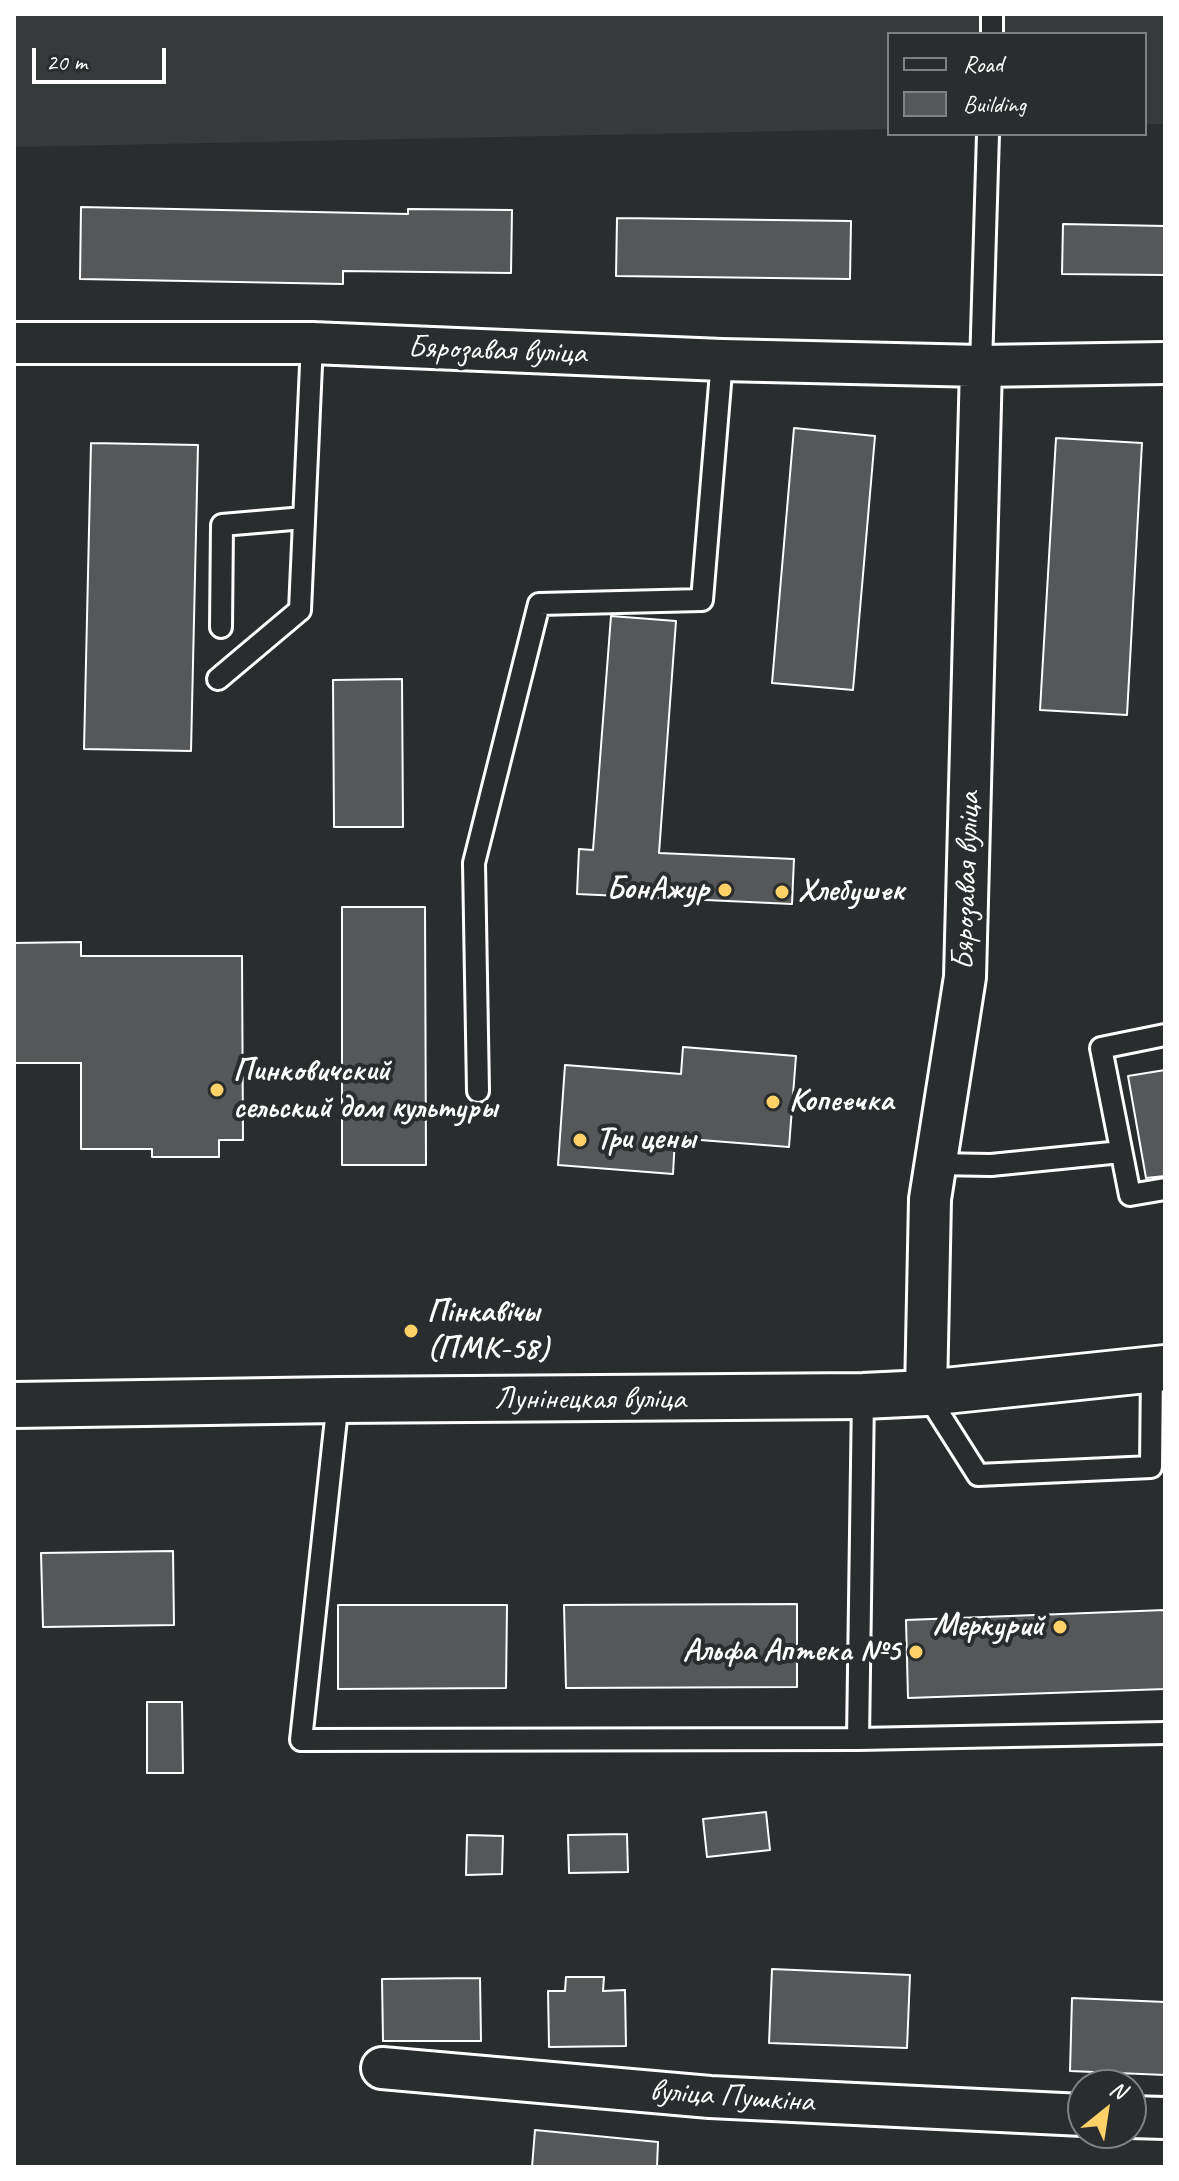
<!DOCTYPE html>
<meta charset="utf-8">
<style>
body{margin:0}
#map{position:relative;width:1179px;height:2181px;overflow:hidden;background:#2a2d2e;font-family:Caveat,sans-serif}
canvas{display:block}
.frame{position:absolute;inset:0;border:16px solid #fff;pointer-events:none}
.legend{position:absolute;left:887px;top:32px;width:260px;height:104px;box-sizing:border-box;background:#2a2d2e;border:2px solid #7f8182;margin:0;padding:10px 14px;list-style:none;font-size:24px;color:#fff}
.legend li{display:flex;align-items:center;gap:16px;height:40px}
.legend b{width:40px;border:2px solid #7f8182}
.north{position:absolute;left:1067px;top:2069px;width:80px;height:80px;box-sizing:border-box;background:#2a2d2e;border:2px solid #7f8182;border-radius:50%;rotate:30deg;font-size:22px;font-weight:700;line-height:32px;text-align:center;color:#fff}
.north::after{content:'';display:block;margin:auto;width:28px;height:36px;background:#ffd166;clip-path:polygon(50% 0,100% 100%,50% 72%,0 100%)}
.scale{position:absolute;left:32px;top:48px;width:134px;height:36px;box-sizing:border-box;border:4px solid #fff;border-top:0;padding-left:10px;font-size:24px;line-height:28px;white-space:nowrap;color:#fff;-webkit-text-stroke:6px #2a2d2e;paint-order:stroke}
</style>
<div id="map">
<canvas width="1179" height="2181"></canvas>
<div class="frame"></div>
<ul class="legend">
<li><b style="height:10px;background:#2a2d2e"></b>Road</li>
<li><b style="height:22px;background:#555758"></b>Building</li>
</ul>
<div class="north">N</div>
<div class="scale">20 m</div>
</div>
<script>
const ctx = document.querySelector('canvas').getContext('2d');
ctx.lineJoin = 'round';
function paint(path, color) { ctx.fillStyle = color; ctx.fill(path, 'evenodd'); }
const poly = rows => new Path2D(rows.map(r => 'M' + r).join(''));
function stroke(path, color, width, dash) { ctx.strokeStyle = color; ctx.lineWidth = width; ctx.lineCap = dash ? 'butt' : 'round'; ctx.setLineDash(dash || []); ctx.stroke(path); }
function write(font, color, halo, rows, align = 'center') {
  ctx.font = font + ' Caveat,sans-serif'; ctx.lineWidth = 8; ctx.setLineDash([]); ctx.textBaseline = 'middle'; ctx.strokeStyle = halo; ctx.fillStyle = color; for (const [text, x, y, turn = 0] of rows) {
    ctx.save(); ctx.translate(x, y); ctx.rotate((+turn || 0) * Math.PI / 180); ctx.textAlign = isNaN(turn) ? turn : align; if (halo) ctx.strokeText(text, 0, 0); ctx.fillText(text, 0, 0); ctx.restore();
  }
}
const built = poly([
 [14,14,1165,14,1165,124,1145,124,1145,34,889,34,889,129,14,147]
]);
const building = poly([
 [81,207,408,214,408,209,512,210,511,273,343,271,343,284,80,279,81,207],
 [617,218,851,221,850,279,616,276,617,218],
 [1063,224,1165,226,1165,275,1062,274,1063,224],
 [794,428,875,436,853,690,772,683,794,428],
 [1056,438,1142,443,1127,715,1040,710,1056,438],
 [91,443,198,445,191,751,84,749,91,443],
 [611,616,676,621,659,853,794,859,792,904,577,894,579,849,593,850,611,616],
 [402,679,403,827,334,827,333,680,402,679],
 [342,907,425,907,426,1165,342,1165,342,907],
 [81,942,81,956,242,956,243,1140,219,1140,219,1157,152,1157,152,1149,81,1149,81,1063,14,1063,14,943,81,942],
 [683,1047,796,1056,789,1147,675,1138,673,1174,558,1165,565,1065,681,1074,683,1047],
 [1165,1070,1165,1176,1146,1178,1128,1076,1165,1070],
 [173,1551,174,1625,43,1627,41,1553,173,1551],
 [797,1604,797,1687,566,1688,564,1605,797,1604],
 [338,1605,507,1605,506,1688,338,1689,338,1605],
 [1165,1610,1165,1689,908,1698,906,1620,1165,1610],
 [147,1702,182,1702,183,1773,147,1773,147,1702],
 [766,1812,770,1850,707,1857,703,1819,766,1812],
 [627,1834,628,1872,569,1873,568,1835,627,1834],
 [467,1835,503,1836,502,1874,466,1875,467,1835],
 [772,1969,910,1975,907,2048,769,2043,772,1969],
 [566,1977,604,1977,603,1991,625,1990,626,2046,549,2047,548,1991,565,1991,566,1977],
 [480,1978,481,2041,383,2041,382,1979,480,1978],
 [1072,1998,1165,2002,1165,2075,1070,2071,1072,1998],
 [535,2130,658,2142,657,2167,532,2167,535,2130]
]);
const service = poly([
 [992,34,992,14],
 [981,366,988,134],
 [221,627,222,525,304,518],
 [218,679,300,610,312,343],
 [1165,1035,1101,1048,1130,1195,1165,1189],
 [478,1091,474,863,539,604,702,600,722,360],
 [934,1164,991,1165,1121,1152],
 [926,1393,978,1475,1151,1467,1152,1369],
 [863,1396,858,1739,1165,1733],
 [338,1400,301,1740,858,1739]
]);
const minor = poly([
 [14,343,312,343,722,360,981,366,1165,363],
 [926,1393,930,1199,965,977,981,366],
 [382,2068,710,2097,1083,2115],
 [1131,2117,1165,2118]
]);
const primary = poly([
 [14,1405,338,1400,863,1396,926,1393,1165,1368]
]);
const markers = [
 [725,890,8,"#ffd166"],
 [782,892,8,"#ffd166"],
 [217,1090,8,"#ffd166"],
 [773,1102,8,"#ffd166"],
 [580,1140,8,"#ffd166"],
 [411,1331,8,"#ffd166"],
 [1060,1627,8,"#ffd166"],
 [916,1652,8,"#ffd166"]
];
const streetNames = [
 ["Бярозавая вуліца",497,351,2],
 ["Бярозавая вуліца",967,881,-88],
 ["Лунінецкая вуліца",590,1400],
 ["вуліца Пушкіна",732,2097,4]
];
const poiNames = [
 ["БонАжур",709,890,"right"],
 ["Хлебушек",798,892],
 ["Пинковичский",233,1072],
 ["сельский дом культуры",233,1109],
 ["Копеечка",789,1102],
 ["Три цены",596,1140],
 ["Пінкавічы",427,1313],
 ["(ПМК-58)",427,1350],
 ["Меркурий",1044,1627,"right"],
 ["Альфа Аптека №5",900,1652,"right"]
];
paint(built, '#373a3b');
paint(building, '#555758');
stroke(building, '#fff', 2);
stroke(service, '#fff', 26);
stroke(minor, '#fff', 46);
stroke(primary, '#fff', 50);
stroke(service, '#2a2d2e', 20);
stroke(minor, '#2a2d2e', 40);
stroke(primary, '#2a2d2e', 44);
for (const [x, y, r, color] of markers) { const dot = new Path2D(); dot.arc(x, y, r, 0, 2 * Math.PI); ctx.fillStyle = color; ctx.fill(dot); stroke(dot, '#2a2d2e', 3); }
write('32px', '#fff', '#2a2d2e', streetNames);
write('bold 32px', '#fff', '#2a2d2e', poiNames, 'left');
</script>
